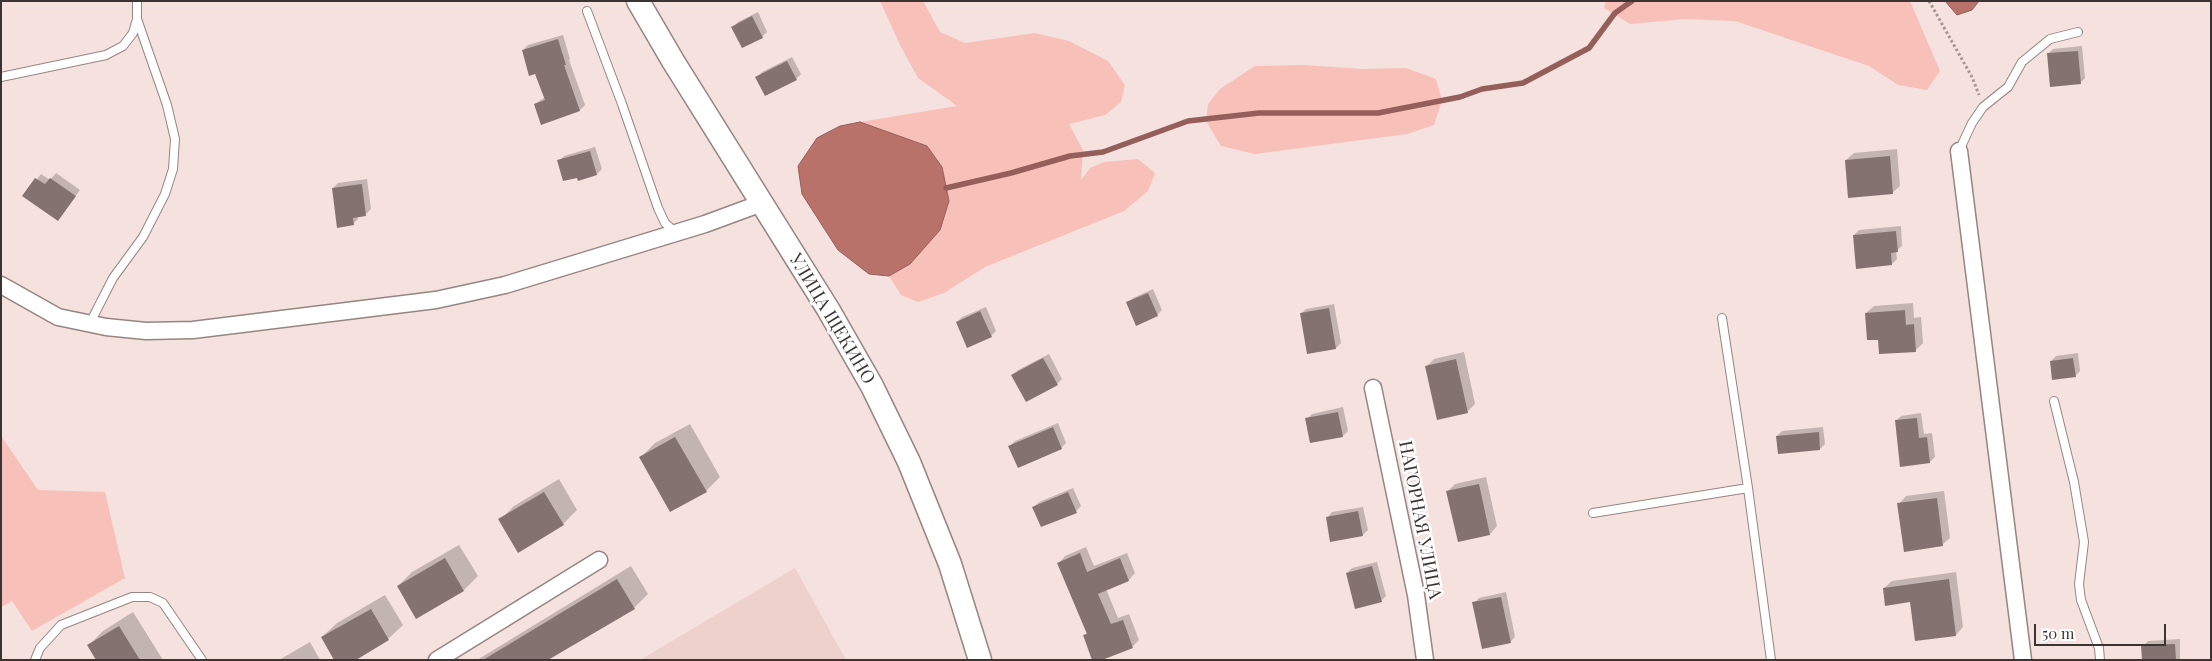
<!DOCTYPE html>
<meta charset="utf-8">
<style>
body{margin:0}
#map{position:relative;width:2212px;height:661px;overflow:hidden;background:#f5e1de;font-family:"Playfair Display",serif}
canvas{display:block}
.frame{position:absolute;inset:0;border:2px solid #3c3433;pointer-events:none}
.scale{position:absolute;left:2034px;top:624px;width:132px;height:22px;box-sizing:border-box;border:2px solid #3c3433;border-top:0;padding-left:6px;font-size:15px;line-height:18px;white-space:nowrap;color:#3c3433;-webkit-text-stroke:4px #fff;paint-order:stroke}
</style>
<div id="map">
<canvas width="2212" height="661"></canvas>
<div class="frame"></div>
<div class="scale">50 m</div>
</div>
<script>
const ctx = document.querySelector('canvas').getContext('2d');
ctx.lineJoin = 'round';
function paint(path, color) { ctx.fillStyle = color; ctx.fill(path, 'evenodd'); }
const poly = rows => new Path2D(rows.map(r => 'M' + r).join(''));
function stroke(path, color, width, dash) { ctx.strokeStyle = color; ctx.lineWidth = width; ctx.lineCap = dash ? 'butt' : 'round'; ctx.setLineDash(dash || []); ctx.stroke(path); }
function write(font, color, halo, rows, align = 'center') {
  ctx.font = font + ' "Playfair Display",serif'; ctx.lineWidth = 5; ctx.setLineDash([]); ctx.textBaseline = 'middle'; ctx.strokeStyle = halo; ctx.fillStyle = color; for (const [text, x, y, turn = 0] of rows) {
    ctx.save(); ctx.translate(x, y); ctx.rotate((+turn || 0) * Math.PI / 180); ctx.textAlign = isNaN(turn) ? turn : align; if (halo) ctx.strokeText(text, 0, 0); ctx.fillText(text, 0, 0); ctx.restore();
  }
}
const built = poly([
 [795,568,846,660,640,660]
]);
const green = poly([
 [880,1,923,1,940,32,965,43,1035,33,1069,41,1108,61,1125,85,1121,102,1105,115,1069,124,1083,150,1081,180,1090,168,1104,162,1138,159,1155,173,1148,191,1124,211,985,267,944,293,918,302,901,295,889,276,910,264,949,201,942,167,927,146,860,122,957,106,918,78,901,47],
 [1606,1,1910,1,1940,71,1927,90,1898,85,1869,66,1735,21,1685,19,1630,24,1604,8],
 [1304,65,1363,69,1406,68,1436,79,1442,100,1434,125,1407,134,1255,154,1221,146,1206,121,1208,104,1220,89,1255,66],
 [1,436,38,490,105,492,125,578,32,631,12,601,1,607]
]);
const water = poly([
 [1945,1,1979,1,1972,10,1957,15,1945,1],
 [860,122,927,146,942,167,949,201,940,230,910,264,889,276,869,274,838,250,802,194,798,166,817,138,840,126,860,122]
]);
const shadow = poly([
 [758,12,767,32,762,37,742,47,733,27,738,22],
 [563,35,570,59,569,60,585,105,580,110,535,104,545,97,536,72,523,50,528,45],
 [2082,46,2085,78,2080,83,2048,54,2053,49],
 [792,57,801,74,796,79,757,77,762,72],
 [595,147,602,169,597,174,579,179,559,161,564,156],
 [1897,149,1900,186,1892,193,1846,160,1854,153],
 [56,173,80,190,58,220,24,196,41,174,50,180],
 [367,179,371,209,366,214,358,216,358,219,353,224,333,188,338,183],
 [1901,226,1902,246,1896,251,1897,259,1892,264,1854,235,1859,230],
 [1153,289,1162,310,1157,315,1128,303,1133,298],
 [1913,303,1914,318,1921,317,1923,343,1915,351,1879,338,1866,313,1874,306],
 [1334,304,1341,343,1336,348,1308,353,1301,314,1306,309],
 [986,307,996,331,991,336,957,322,962,317],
 [1464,352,1475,404,1467,412,1427,366,1434,359],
 [2078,353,2080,371,2075,376,2051,361,2056,356],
 [1049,354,1062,379,1057,384,1013,375,1018,370],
 [1343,407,1348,431,1343,436,1307,419,1312,414],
 [1921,413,1924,434,1932,433,1935,457,1930,462,1896,421,1901,416],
 [1058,423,1066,443,1061,448,1010,446,1015,441],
 [690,424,720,477,706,491,641,457,655,443],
 [1823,427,1825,444,1820,449,1777,436,1782,431],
 [1486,477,1497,526,1490,534,1448,491,1455,484],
 [559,479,577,510,563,524,500,520,514,506],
 [1073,488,1081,506,1076,511,1034,507,1039,502],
 [1944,491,1950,538,1942,545,1899,504,1906,496],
 [1363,507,1368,530,1363,535,1327,518,1332,512],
 [459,545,478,576,464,590,398,586,412,572],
 [1086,547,1094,566,1127,553,1135,573,1129,580,1106,589,1118,618,1129,614,1139,640,1133,646,1099,660,1084,636,1087,632,1059,563,1065,556],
 [1377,562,1386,596,1381,601,1347,573,1352,568],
 [631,566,648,594,634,608,546,660,477,660],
 [1956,572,1963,627,1956,635,1911,601,1884,588,1892,581],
 [1506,592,1515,637,1510,642,1474,603,1479,598],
 [385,595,403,625,388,639,322,637,337,623],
 [133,612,163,660,98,660,89,645,103,631],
 [2180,639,2180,660,2143,660,2143,646,2148,641],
 [310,642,320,660,279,660]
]);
const stream = poly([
 [946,188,1011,173,1070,156,1103,152,1188,121,1259,113,1378,113,1460,97,1482,89,1523,83,1589,48,1615,13,1632,1]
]);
const building = poly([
 [752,16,763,38,742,48,731,27],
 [558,39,566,65,564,65,580,111,541,125,534,104,545,100,535,74,529,76,522,50],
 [2078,51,2081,84,2050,87,2047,53],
 [787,61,797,80,765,96,755,77],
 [590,151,597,175,578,181,577,178,563,181,557,160],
 [1890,156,1893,194,1848,198,1845,160],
 [35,178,45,184,50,178,76,196,58,221,22,196],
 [362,184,366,216,353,218,354,225,337,228,332,188],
 [1896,231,1898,252,1891,253,1892,265,1856,269,1853,235],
 [1148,293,1158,316,1136,326,1126,302],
 [1329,308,1336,349,1307,354,1300,313],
 [1905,310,1906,325,1914,324,1916,352,1879,354,1878,340,1867,340,1865,313],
 [980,311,992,337,967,348,956,322],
 [1043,358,1058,385,1026,402,1011,375],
 [2073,358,2076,377,2052,380,2050,361],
 [1456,359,1468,413,1437,420,1425,366],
 [1338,412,1343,437,1310,443,1305,418],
 [1917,418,1919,438,1927,437,1930,463,1900,467,1895,420],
 [1053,427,1062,449,1018,468,1008,446],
 [1819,432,1820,450,1778,454,1776,436],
 [675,437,707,492,670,512,639,457],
 [1479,484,1490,535,1458,542,1446,491],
 [544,492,564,525,518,553,498,519],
 [1068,492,1077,513,1041,527,1032,507],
 [1937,498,1943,546,1904,552,1897,503],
 [1358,511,1363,536,1330,542,1326,517],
 [1080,553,1087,572,1120,558,1129,581,1098,594,1111,624,1123,620,1133,648,1102,660,1092,660,1083,635,1087,634,1057,563],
 [445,558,464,591,416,619,397,586],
 [1372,566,1382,602,1355,609,1346,573],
 [617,579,635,609,548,660,483,660],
 [1949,579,1956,636,1915,641,1910,602,1885,606,1883,588],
 [1501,597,1511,643,1482,649,1472,602],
 [371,609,389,640,356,660,334,660,321,637],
 [119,626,140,660,96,660,87,645],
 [2175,644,2176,660,2142,660,2141,645]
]);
const path = poly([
 [1929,1,1972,77,1979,95]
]);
const lane = poly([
 [587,11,622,104,658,208,665,223,675,232],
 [1,77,106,55,123,46,133,33,137,19,137,1],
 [1959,151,1972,123,1983,107,2008,87,2022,62,2050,39,2078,32],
 [1722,318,1748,488,1771,660],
 [90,323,113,278,143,237,165,194,173,169,175,139,167,105,137,19],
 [2054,401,2074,482,2084,542,2079,584,2081,600,2099,648,2100,660],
 [1593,513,1748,488],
 [35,660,40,648,61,625,132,597,150,597,163,603,202,660]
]);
const street = poly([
 [1959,151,2023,660],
 [1,285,58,317,106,327,146,331,193,330,436,300,505,285,705,224,762,203],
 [1373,388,1416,595,1425,660],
 [437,660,599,560]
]);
const secondary = poly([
 [638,1,673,61,828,309,872,386,909,462,950,564,980,660]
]);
const streetNames = [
 ["УЛИЦА ЩЕКИНО",832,319,59],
 ["НАГОРНАЯ УЛИЦА",1420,520,79]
];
paint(built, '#eed1cd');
paint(green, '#f7c1b9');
paint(water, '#b9726a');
stroke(water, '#945f5a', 1);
paint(shadow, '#0003');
stroke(stream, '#945f5a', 5.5);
paint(building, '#847270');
stroke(lane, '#978582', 10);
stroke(street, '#978582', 19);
stroke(secondary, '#978582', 25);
stroke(path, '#a49593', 3, [2.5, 2.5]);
stroke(lane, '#fff', 8);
stroke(street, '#fff', 16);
stroke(secondary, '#fff', 22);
write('18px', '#3c3433', '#fff', streetNames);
</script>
